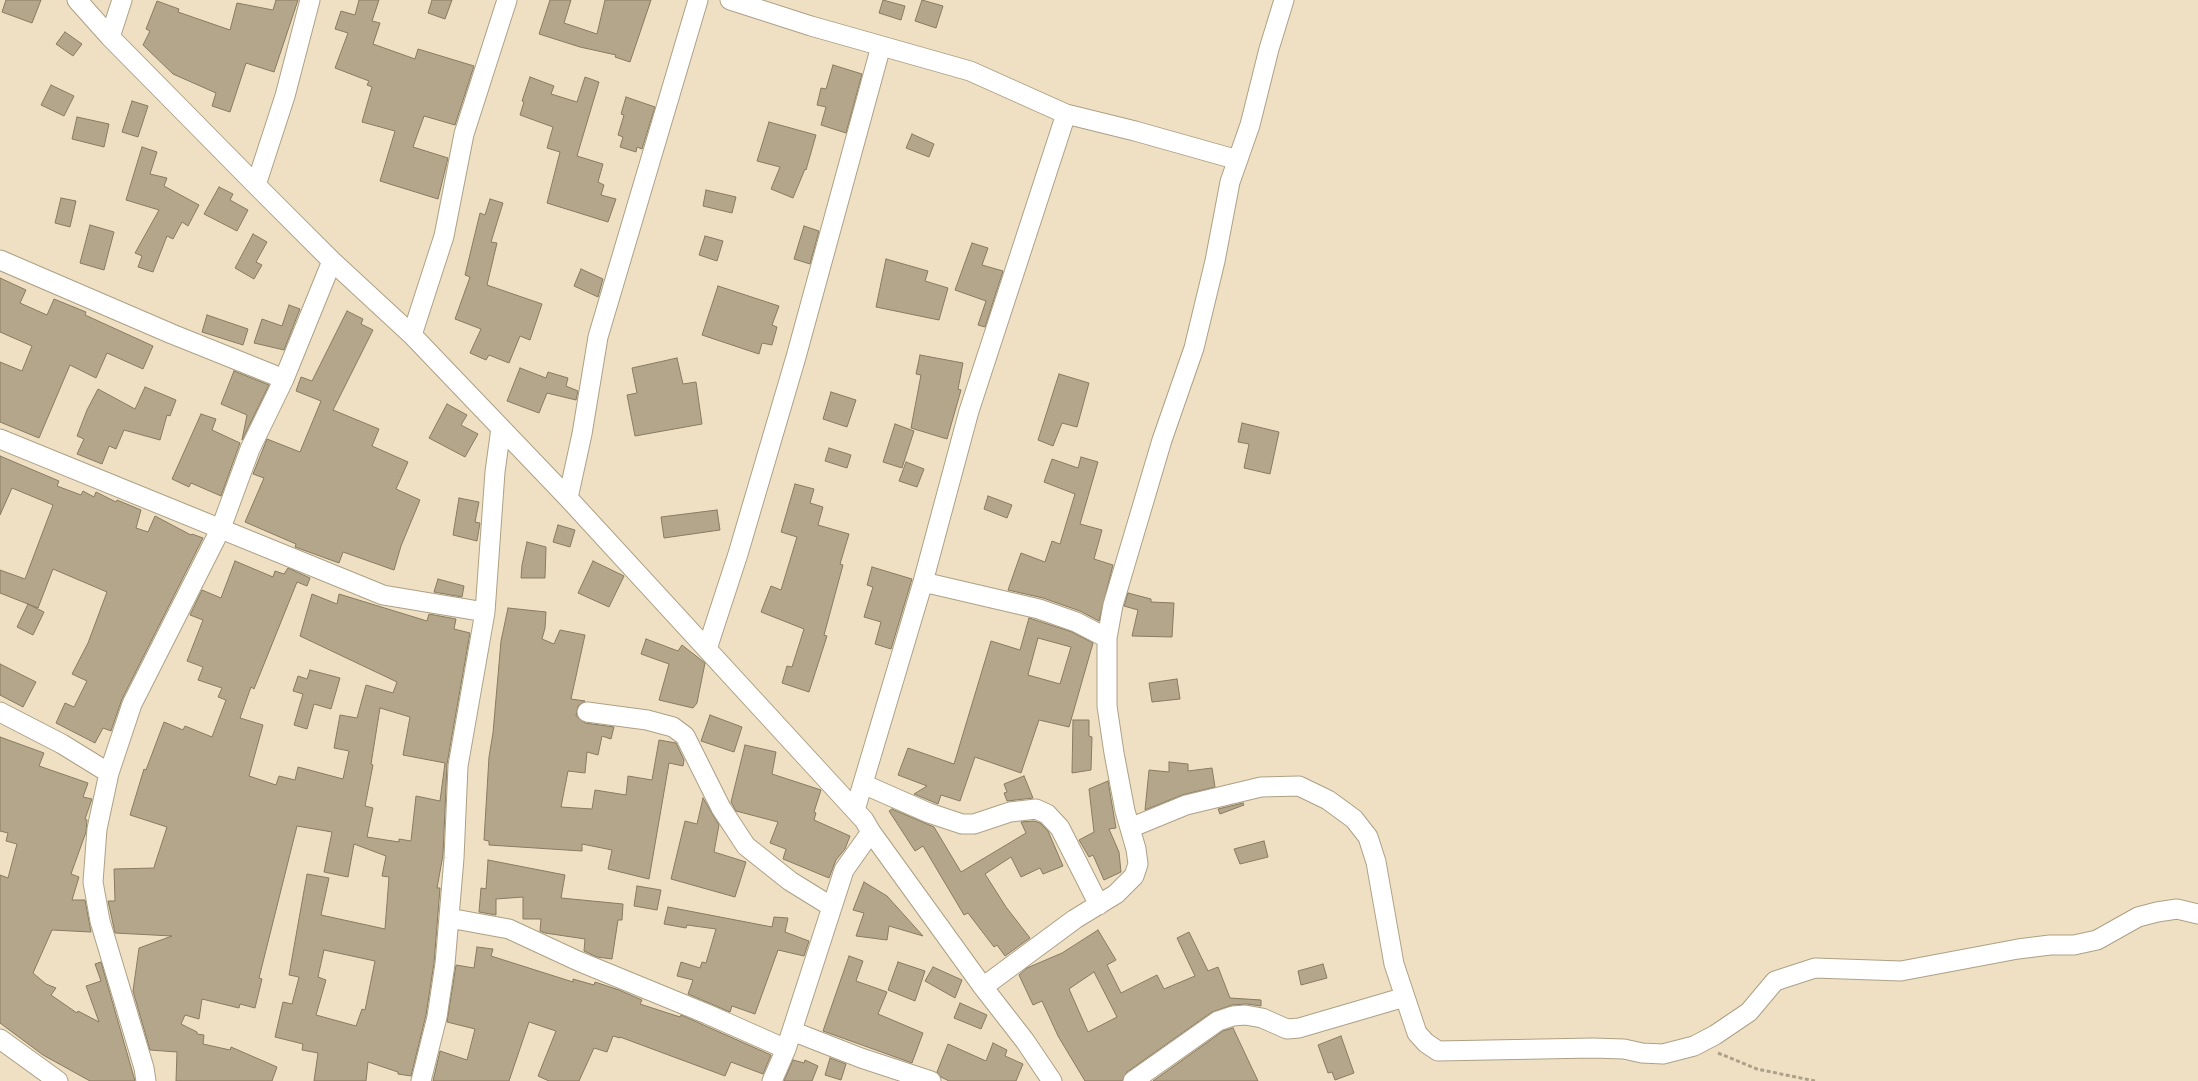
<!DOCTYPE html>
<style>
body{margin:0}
canvas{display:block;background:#efe0c4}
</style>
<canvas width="2198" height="1081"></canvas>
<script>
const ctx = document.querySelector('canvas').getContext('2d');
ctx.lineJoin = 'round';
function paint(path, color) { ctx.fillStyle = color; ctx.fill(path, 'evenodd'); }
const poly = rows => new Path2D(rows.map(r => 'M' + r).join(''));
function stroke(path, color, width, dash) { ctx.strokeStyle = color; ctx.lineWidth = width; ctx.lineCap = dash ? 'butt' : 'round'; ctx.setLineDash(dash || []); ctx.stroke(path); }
const building = poly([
 [6,0,41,0,32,23,2,12,6,0],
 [276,0,298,0,274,72,246,63,230,112,212,106,216,93,173,74,143,45,150,31,146,29,157,1,179,9,178,12,230,30,237,3,273,10,276,0],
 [359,0,379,0,372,21,380,23,373,44,415,59,418,49,474,66,455,125,424,116,413,147,448,158,438,199,380,181,395,131,362,122,372,87,367,85,369,81,335,68,348,33,335,29,341,11,355,15,359,0],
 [432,0,452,0,445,19,428,13,432,0],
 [550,0,571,0,564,23,597,34,605,0,651,0,630,62,615,57,616,55,580,47,539,34,550,0],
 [883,0,905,6,901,20,879,13,883,0],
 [922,0,943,6,936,28,915,21,922,0],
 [65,32,82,44,73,56,56,44,65,32],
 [833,65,862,74,846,133,821,125,826,107,817,105,821,88,826,89,833,65],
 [530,77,554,86,551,94,577,102,585,77,599,82,577,156,603,164,598,182,604,185,601,195,616,199,608,222,547,203,560,152,547,148,553,127,520,115,524,102,522,101,530,77],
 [51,85,74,96,64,116,41,105,51,85],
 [626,97,655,107,642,149,637,147,636,152,620,147,623,137,618,135,624,115,621,114,626,97],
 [132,101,148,106,138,137,122,132,132,101],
 [77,117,109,124,104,147,72,139,77,117],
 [769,122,816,135,806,170,805,169,793,198,771,189,780,167,757,161,769,122],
 [912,134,934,144,929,157,906,148,912,134],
 [142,147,157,152,150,174,167,178,164,186,199,205,188,226,182,222,173,239,167,236,153,272,138,267,142,256,135,253,159,210,126,200,142,147],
 [219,187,233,194,230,200,248,210,237,231,204,214,219,187],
 [706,190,736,197,732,213,703,206,706,190],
 [61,198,76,201,70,227,55,223,61,198],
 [490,199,503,203,491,242,497,243,487,285,542,304,530,340,520,336,509,363,489,355,486,360,470,353,481,329,455,319,470,277,465,275,480,213,485,215,490,199],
 [90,225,114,232,104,270,80,263,90,225],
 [804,226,819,231,810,264,794,259,804,226],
 [253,234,267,242,256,262,262,265,254,279,235,268,253,234],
 [705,236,723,241,717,261,699,255,705,236],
 [972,243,988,248,982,265,1003,271,985,327,978,325,986,301,955,290,972,243],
 [886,259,928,271,925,281,948,288,939,320,876,307,886,259],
 [581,269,603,279,598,297,574,286,581,269],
 [0,278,26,290,20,303,47,315,54,299,86,312,85,315,153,346,143,369,107,353,96,378,70,365,39,438,0,422,0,362,22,371,32,346,0,332,0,278],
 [718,286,779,306,772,325,777,327,772,345,762,343,759,354,702,335,718,286],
 [289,305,300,309,284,350,254,343,262,319,282,326,289,305],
 [347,311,363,319,361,324,373,330,333,410,379,429,372,446,408,462,396,489,420,500,401,546,394,570,343,552,339,563,295,547,296,544,245,522,264,478,253,474,267,439,300,452,321,401,296,391,301,377,312,381,347,311],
 [207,315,248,329,243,345,202,332,207,315],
 [920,355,963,363,958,389,961,390,947,439,911,428,921,375,916,374,920,355],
 [677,358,683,384,696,382,702,424,635,436,627,395,637,393,632,368,677,358],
 [520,368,546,378,548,372,568,378,566,386,578,391,576,400,547,393,539,413,507,401,520,368],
 [234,371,269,385,242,440,247,415,221,404,234,371],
 [1059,374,1089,383,1077,427,1062,423,1053,446,1038,440,1059,374],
 [145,387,176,400,170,416,167,415,160,440,124,430,116,449,109,446,102,464,77,454,84,439,77,436,87,410,98,389,135,409,145,387],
 [831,392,856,400,847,427,823,419,831,392],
 [447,404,467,415,461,425,478,434,465,457,429,438,447,404],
 [201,414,216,419,212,430,240,443,221,496,191,483,189,487,172,479,201,414],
 [1242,423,1279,432,1270,474,1244,468,1249,444,1238,442,1242,423],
 [895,424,914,431,902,468,883,462,895,424],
 [829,448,851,455,847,468,825,461,829,448],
 [0,456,59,481,57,486,81,495,83,491,94,497,96,492,116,502,117,500,141,510,136,528,148,532,155,516,191,535,192,534,203,538,122,699,111,731,103,728,95,743,56,723,65,703,74,707,87,681,72,674,88,643,107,592,53,569,38,608,0,593,0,570,25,579,53,505,12,488,0,515,0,456],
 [1081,457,1098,462,1080,524,1102,530,1094,559,1113,565,1099,621,1080,611,1043,598,1008,590,1021,553,1045,562,1052,541,1060,544,1075,494,1044,482,1052,459,1078,468,1081,457],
 [906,462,924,469,917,487,899,481,906,462],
 [795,484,814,489,810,503,823,507,818,525,849,534,840,564,843,565,824,635,827,636,809,692,782,683,787,666,792,667,804,629,761,612,771,586,781,590,797,537,781,532,795,484],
 [988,496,1012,505,1007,518,984,509,988,496],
 [459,498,479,502,475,522,480,523,477,541,453,535,459,498],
 [717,510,720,530,664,538,661,517,717,510],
 [558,525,575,530,570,547,553,542,558,525],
 [527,542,546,547,545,578,521,578,522,565,527,542],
 [235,561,273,577,275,571,284,574,288,568,310,578,307,586,297,582,254,689,251,687,240,718,263,725,249,776,276,785,279,776,295,780,298,767,343,779,349,751,334,748,340,715,357,718,366,685,393,693,397,682,300,636,312,594,337,604,339,594,427,621,429,614,456,619,454,629,470,633,447,764,443,855,437,888,440,888,434,963,426,1015,411,1076,398,1074,398,1072,368,1062,366,1081,314,1081,318,1053,302,1050,303,1044,275,1037,283,1002,292,1004,299,977,289,975,307,874,329,878,321,915,385,929,389,877,382,876,386,856,354,844,348,877,324,872,332,832,297,826,259,978,262,979,255,1008,240,1004,239,1008,202,999,199,1019,185,1015,181,1024,197,1032,197,1034,204,1035,203,1044,230,1050,231,1047,277,1067,272,1081,176,1081,177,1052,150,1050,133,991,139,948,172,936,115,933,108,901,115,901,114,869,154,868,155,864,167,827,130,815,144,769,146,770,164,722,183,730,185,726,212,737,226,700,218,697,222,688,198,680,203,667,187,661,203,620,190,615,202,590,221,598,235,561],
 [380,708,410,717,403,755,445,763,440,801,416,796,411,841,399,839,399,842,367,837,373,808,365,806,373,765,371,764,380,708],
 [324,950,375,961,365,1010,362,1009,356,1026,316,1015,326,980,318,977,324,950],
 [593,561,624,576,609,607,578,593,593,561],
 [872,567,912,579,891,649,875,644,881,622,864,617,873,587,867,585,872,567],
 [438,579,464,586,462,597,434,592,438,579],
 [1128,593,1151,599,1151,602,1174,603,1172,637,1132,636,1138,610,1124,606,1128,593],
 [28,604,44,612,33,635,17,627,28,604],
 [508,608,546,612,545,628,542,639,554,644,560,630,585,635,571,699,585,701,578,706,576,716,585,723,614,727,611,739,602,736,598,755,587,752,585,773,568,771,561,807,592,809,595,790,626,795,628,776,652,780,659,740,676,743,684,760,683,766,669,763,649,879,608,869,612,850,582,844,582,851,489,845,489,841,484,840,489,757,493,733,501,641,508,608],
 [1029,618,1072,632,1093,643,1069,727,1039,720,1021,773,975,757,960,801,941,795,938,804,914,794,927,786,898,775,908,748,954,764,991,641,1020,650,1029,618],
 [1038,638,1071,647,1060,684,1028,675,1038,638],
 [646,639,678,651,682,645,705,663,697,703,693,708,659,700,669,664,641,654,646,639],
 [0,664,36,682,23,707,0,695,0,664],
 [310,670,340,678,331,709,314,704,307,729,294,725,303,694,293,691,298,676,307,679,310,670],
 [1177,679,1180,699,1152,702,1149,683,1177,679],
 [710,715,742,727,734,752,701,741,710,715],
 [1073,720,1089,720,1089,736,1092,737,1091,770,1072,773,1073,720],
 [0,737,44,753,39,766,88,783,83,797,92,799,85,819,87,820,86,832,71,874,79,877,72,900,85,900,91,932,52,930,33,973,46,984,56,988,51,995,77,1013,78,1011,99,1022,86,986,101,981,95,964,101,962,135,1081,90,1081,43,1055,0,1023,0,875,8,878,17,844,6,841,8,833,0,831,0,737],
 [745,745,776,752,772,774,821,790,814,812,816,813,814,820,850,836,845,849,836,860,829,878,783,859,786,849,770,843,778,822,736,811,731,802,745,745],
 [1169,762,1188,764,1188,771,1212,768,1215,787,1182,795,1145,810,1149,770,1169,772,1169,762],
 [1024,776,1033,798,1007,801,1004,793,1007,792,1004,784,1024,776],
 [1108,781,1116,828,1109,829,1119,852,1121,872,1104,880,1093,855,1089,857,1079,840,1094,832,1089,789,1108,781],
 [703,798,719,825,714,852,746,862,735,897,671,879,685,821,697,824,703,798],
 [1243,803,1244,805,1220,814,1218,809,1243,803],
 [892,809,934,827,961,872,1026,833,1021,822,1034,821,1040,823,1048,831,1063,866,1043,874,1040,868,1021,877,1011,857,985,874,1006,907,1030,938,1005,956,997,945,994,947,968,913,964,915,923,846,915,851,889,811,892,809],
 [1264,841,1268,857,1240,864,1234,849,1264,841],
 [488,860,565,875,561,898,623,904,622,920,618,920,612,959,597,957,584,951,585,939,545,933,540,931,541,919,523,919,523,897,496,899,496,915,479,912,481,888,486,889,488,860],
 [864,882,887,896,923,936,889,926,887,940,856,936,864,913,853,910,864,882],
 [637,886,661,890,657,910,634,906,637,886],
 [668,907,772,927,774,917,788,918,785,932,809,941,804,956,778,950,755,1014,732,1006,730,1012,688,994,693,980,677,976,681,962,700,968,702,962,706,963,716,929,687,925,686,928,664,924,668,907],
 [1098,930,1116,960,1107,965,1121,993,1157,975,1164,989,1195,976,1177,938,1189,932,1208,971,1218,967,1230,998,1261,1000,1261,1006,1247,1004,1232,1005,1212,1012,1127,1072,1122,1081,1085,1081,1058,1036,1042,1001,1033,1005,1019,975,1027,968,1062,953,1098,930],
 [1094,972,1117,1017,1088,1032,1069,989,1094,972],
 [477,947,493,949,491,956,573,982,573,979,594,985,595,982,619,990,642,1000,640,1004,680,1017,681,1015,771,1055,763,1074,731,1062,725,1076,620,1037,620,1038,613,1036,607,1052,594,1048,579,1081,549,1081,538,1076,556,1031,529,1022,509,1081,433,1081,440,1051,467,1060,475,1029,447,1022,456,965,474,968,477,947],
 [849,956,863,961,856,981,887,992,878,1014,923,1033,912,1063,823,1031,849,956],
 [898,962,925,971,915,1001,888,990,898,962],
 [1323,964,1327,978,1301,985,1298,971,1323,964],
 [933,967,962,980,955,998,925,981,933,967],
 [960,1003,987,1015,981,1029,954,1018,960,1003],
 [1233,1028,1258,1081,1153,1081,1223,1031,1233,1028],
 [1341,1036,1354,1073,1335,1080,1332,1072,1328,1073,1318,1045,1341,1036],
 [993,1043,1007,1050,1005,1056,1023,1064,1016,1081,949,1081,941,1077,937,1072,948,1044,986,1061,993,1043],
 [830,1058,846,1064,841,1080,825,1075,830,1058],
 [793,1060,804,1063,805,1060,818,1066,812,1081,784,1081,793,1060]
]);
const path = poly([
 [1718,1053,1757,1069,1815,1081]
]);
const minor = poly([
 [77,0,110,37,256,185,332,261,412,335,568,498,864,820,871,832,983,987,1025,1041,1052,1081],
 [730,0,811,26,970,71,1066,114,1135,131,1238,160],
 [110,37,122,0],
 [256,185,285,96,310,0],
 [0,260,172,334,284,379],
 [412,335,444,236,464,134,507,0],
 [0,439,383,595,485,612],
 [568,498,582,434,598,337,698,0],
 [923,582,1039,609,1076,622,1107,638],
 [707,649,738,554,796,357,881,46],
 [0,712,62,744,109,773],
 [587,712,647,720,673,727,685,736,721,808,746,846,790,881,832,907],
 [863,784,929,813,962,824,974,824,1010,812,1036,809,1047,814,1060,828,1099,905],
 [855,810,923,582,969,411,1066,114],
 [1130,828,1186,805,1261,787,1299,786,1328,800,1354,819,1368,837,1376,862,1394,964,1417,1033,1426,1043,1438,1051,1593,1048,1624,1049,1642,1053,1663,1054,1694,1046,1715,1035,1749,1012,1775,981,1815,968,1901,971,2018,949,2050,945,2074,945,2097,940,2138,917,2157,912,2177,909,2198,914],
 [449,918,509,929,578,961,707,1014,786,1049],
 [983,987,1075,919,1116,894,1134,876,1138,864,1136,849,1125,811,1114,753,1107,706,1107,638,1113,605,1162,440,1194,348,1215,261,1230,182,1250,125,1269,49,1284,0],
 [792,1031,861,1058,931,1081],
 [0,1039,58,1081],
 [146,1081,144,1068,100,921,93,882,97,829,109,773,132,704,221,528,250,449,284,379,332,261],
 [421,1081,437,1017,445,964,454,858,458,766,485,612,495,472,501,428],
 [772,1081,786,1049,844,870,871,832],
 [1133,1081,1218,1021,1233,1016,1245,1015,1262,1018,1287,1029,1299,1028,1405,997]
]);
paint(building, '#b4a68a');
stroke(building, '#887b61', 1);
stroke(minor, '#aea085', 21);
stroke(path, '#aca089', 3, [4, 2.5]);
stroke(minor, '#fff', 19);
</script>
